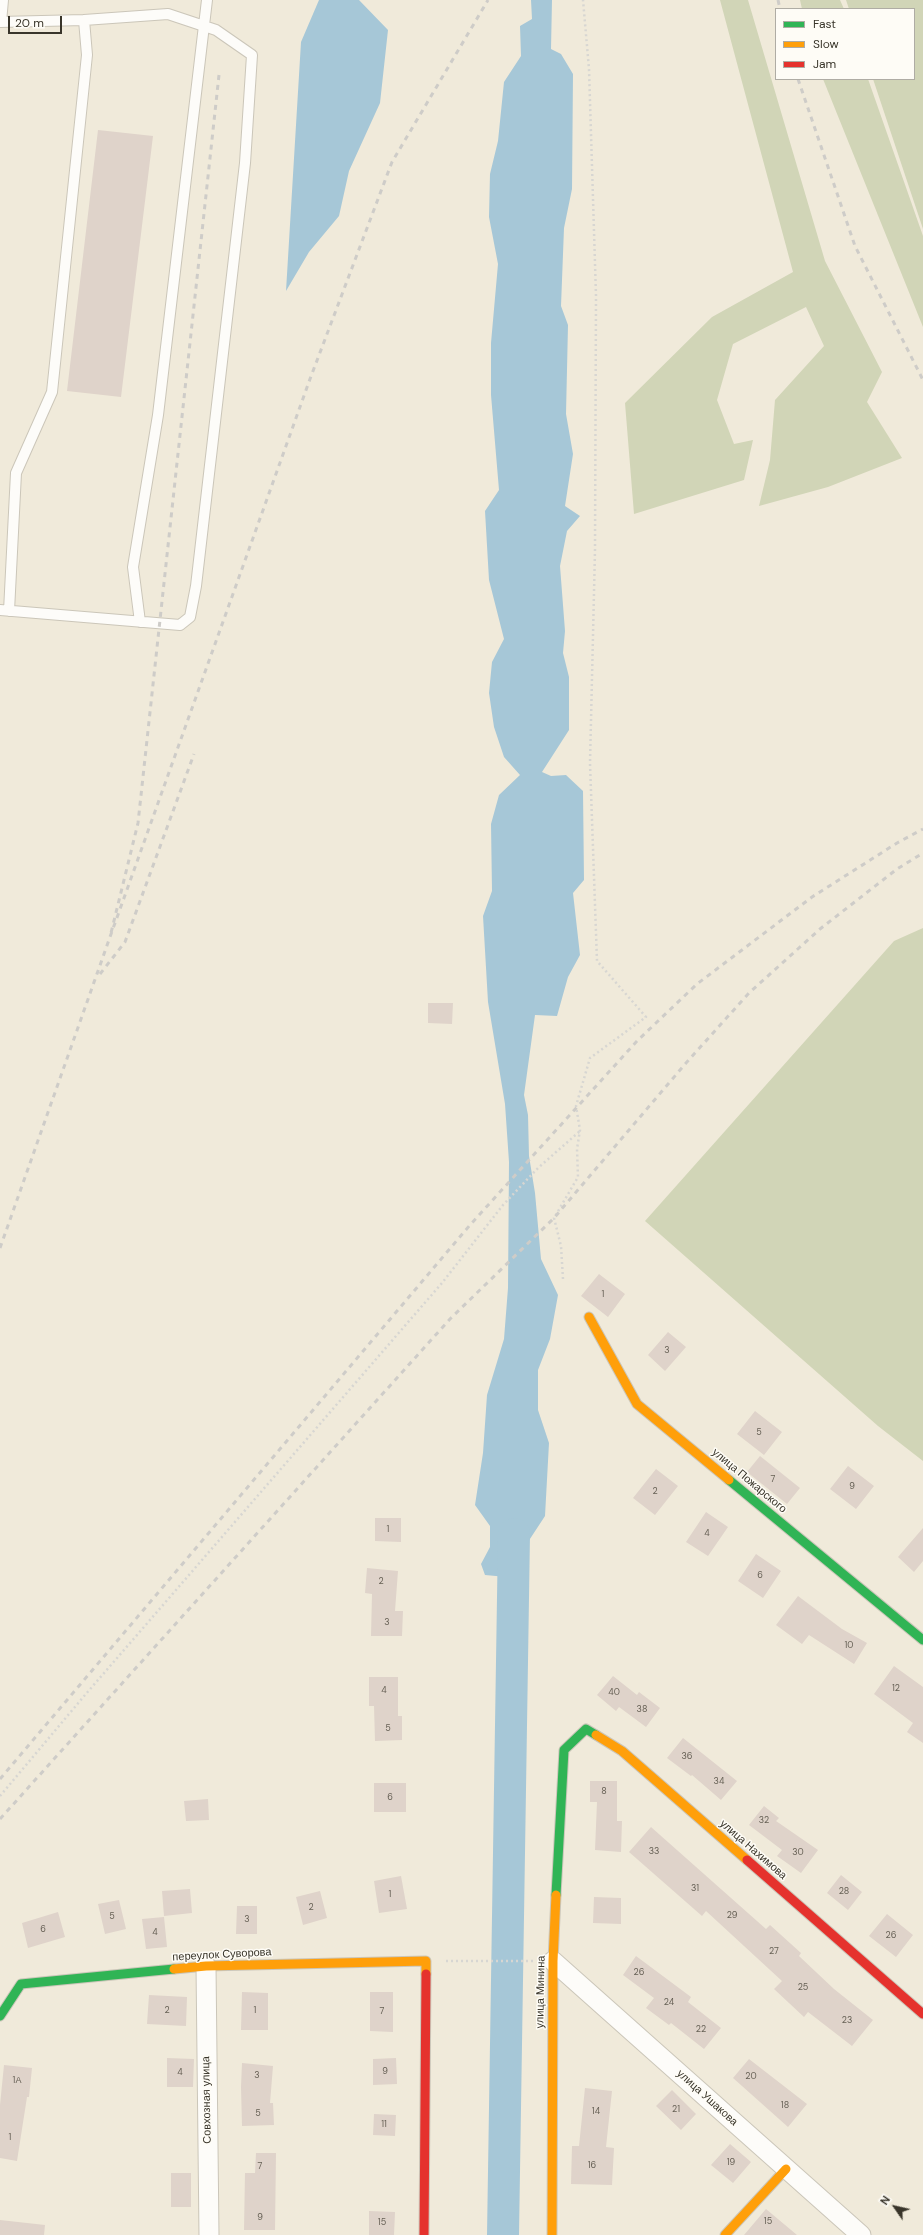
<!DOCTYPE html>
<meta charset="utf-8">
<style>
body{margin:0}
#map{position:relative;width:923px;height:2235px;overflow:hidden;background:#f0eada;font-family:"DM Sans",sans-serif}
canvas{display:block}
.legend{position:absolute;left:775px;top:8px;width:140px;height:72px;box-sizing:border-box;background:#fefcf6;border:1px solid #afaca4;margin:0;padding:5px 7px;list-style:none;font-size:12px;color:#39352a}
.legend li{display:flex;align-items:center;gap:8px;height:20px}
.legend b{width:20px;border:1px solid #afaca4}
.north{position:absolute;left:875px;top:2187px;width:40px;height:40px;-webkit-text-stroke:3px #fefcf6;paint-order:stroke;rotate:304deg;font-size:11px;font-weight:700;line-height:16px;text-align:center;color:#39352a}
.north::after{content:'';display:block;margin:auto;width:14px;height:18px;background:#39352a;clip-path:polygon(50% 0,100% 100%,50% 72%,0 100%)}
.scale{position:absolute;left:8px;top:16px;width:54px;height:18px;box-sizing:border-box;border:2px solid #39352a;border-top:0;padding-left:5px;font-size:12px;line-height:14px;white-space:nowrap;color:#39352a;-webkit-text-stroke:3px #fefcf6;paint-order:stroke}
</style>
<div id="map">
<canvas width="923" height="2235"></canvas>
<ul class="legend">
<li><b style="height:5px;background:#30b455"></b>Fast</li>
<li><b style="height:5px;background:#ff9f0a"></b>Slow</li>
<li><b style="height:5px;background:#e5322d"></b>Jam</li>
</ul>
<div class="north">N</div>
<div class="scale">20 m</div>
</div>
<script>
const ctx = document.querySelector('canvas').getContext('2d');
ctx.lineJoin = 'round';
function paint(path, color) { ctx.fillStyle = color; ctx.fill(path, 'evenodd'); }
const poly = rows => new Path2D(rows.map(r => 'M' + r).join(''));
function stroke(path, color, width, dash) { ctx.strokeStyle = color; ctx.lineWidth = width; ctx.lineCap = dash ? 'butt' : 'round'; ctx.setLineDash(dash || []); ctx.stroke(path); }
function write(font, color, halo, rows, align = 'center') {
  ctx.font = font + ' "DM Sans",sans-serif'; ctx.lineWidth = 3; ctx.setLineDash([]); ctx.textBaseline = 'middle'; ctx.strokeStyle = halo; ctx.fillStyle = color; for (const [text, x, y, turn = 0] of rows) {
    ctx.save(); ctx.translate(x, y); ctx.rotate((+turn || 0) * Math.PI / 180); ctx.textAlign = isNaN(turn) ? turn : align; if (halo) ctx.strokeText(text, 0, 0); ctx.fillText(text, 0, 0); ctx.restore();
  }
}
const green = poly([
 [720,0,748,0,825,261,882,372,867,402,902,458,828,487,759,506,770,460,775,400,824,346,806,307,733,344,717,400,734,444,753,440,744,480,634,514,625,403,712,317,793,272],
 [800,0,840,0,844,9,802,9],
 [846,0,923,0,923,229,873,79,914,79,914,9,849,9],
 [823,79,868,79,923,236,923,327],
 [923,928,923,1461,878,1426,645,1221,894,941]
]);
const water = poly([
 [319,0,359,0,388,30,380,103,349,171,339,216,309,252,286,291,301,42],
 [531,0,552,0,551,49,561,54,573,74,572,189,564,228,561,306,568,325,566,414,573,454,565,506,580,516,567,531,560,566,565,631,563,653,569,677,569,730,542,772,551,776,566,775,583,791,584,880,573,893,580,955,568,977,557,1016,535,1015,524,1095,528,1115,529,1156,535,1193,541,1259,558,1295,550,1339,538,1370,538,1410,549,1443,545,1516,526,1545,529,1579,485,1575,481,1564,490,1547,490,1526,475,1505,483,1453,487,1395,504,1339,508,1288,509,1162,505,1104,488,1002,483,916,492,891,491,824,499,795,520,775,504,757,494,727,489,693,492,662,504,639,489,580,485,511,499,490,491,395,491,343,498,264,489,217,490,174,498,141,504,82,521,56,520,26,532,19]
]);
const river = poly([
 [503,2235,514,1534]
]);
const building = poly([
 [98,130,153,136,121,397,67,391],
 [428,1003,453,1003,452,1024,428,1023],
 [599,1274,625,1294,608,1317,581,1296],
 [668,1332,686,1347,665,1371,648,1355],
 [755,1411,782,1432,764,1455,737,1434],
 [760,1456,800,1488,787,1504,747,1472],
 [848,1466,874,1486,856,1509,830,1489],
 [656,1469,678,1486,655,1515,633,1498],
 [706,1512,728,1527,708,1556,686,1542],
 [375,1518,401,1518,401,1542,375,1541],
 [923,1528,923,1561,914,1572,898,1557],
 [756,1554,781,1571,763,1598,738,1581],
 [367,1568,398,1571,395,1611,403,1611,402,1636,371,1636,372,1594,365,1593],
 [798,1596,842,1629,867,1643,854,1664,809,1635,802,1644,776,1625],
 [894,1666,923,1687,923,1743,907,1732,913,1723,874,1694],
 [613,1676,637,1695,639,1692,660,1708,646,1727,619,1707,616,1711,597,1695],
 [369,1677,398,1677,398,1716,402,1716,402,1740,375,1741,374,1706,369,1706],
 [683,1738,737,1781,721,1800,692,1775,691,1776,667,1758],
 [590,1781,617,1781,617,1821,622,1821,621,1852,595,1850,597,1802,590,1802],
 [374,1783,406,1783,406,1812,374,1812],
 [208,1799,209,1820,186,1821,184,1801],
 [764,1806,779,1818,776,1821,818,1850,801,1873,777,1856,782,1850,749,1825],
 [651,1827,766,1929,770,1925,801,1953,799,1956,834,1989,873,2020,852,2046,808,2012,804,2017,774,1989,782,1981,706,1911,702,1916,629,1852],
 [841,1875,862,1892,848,1910,827,1893],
 [401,1876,407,1909,379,1913,374,1881],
 [190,1889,192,1913,164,1916,162,1891],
 [320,1891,327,1918,303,1925,296,1897],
 [594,1897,621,1898,621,1924,593,1923],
 [119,1900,126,1929,105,1934,98,1904],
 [237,1906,257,1906,257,1934,236,1934],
 [58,1912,65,1937,28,1948,22,1923],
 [887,1914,913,1935,896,1957,869,1936],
 [164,1917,167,1947,146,1949,142,1919],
 [636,1956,691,1997,688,2002,721,2028,704,2049,671,2023,669,2025,646,2008,654,1998,623,1975],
 [242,1992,268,1993,268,2030,241,2030],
 [370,1992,393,1992,393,2032,370,2031],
 [149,1995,187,1997,186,2026,147,2024],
 [167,2058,194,2059,193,2087,167,2087],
 [396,2058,397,2084,373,2085,373,2059],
 [749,2059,807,2104,788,2127,733,2078],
 [242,2063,273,2066,270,2103,273,2103,274,2125,242,2126,241,2087],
 [4,2065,32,2068,29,2097,27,2097,17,2161,0,2158,0,2105],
 [585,2088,612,2091,606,2147,614,2148,612,2185,571,2184,572,2146,579,2146],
 [672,2090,696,2114,681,2130,656,2106],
 [374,2114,396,2115,395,2136,373,2135],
 [730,2144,751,2162,733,2183,711,2165],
 [256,2153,276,2153,275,2230,244,2230,245,2173,255,2173],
 [171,2173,191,2173,191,2207,171,2207],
 [766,2209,797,2235,744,2235],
 [369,2211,395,2212,394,2235,369,2235],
 [0,2220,45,2225,44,2235,0,2235]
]);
const path = poly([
 [563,1279,561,1246,554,1218,578,1177,577,1149,580,1130,576,1106,590,1058,646,1017,597,961,590,763,595,550,596,296,589,69,583,0],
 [0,1796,85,1695,442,1283,503,1205,538,1168,580,1131],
 [446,1961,535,1961]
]);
const lane = poly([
 [0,22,84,20,168,14,216,30,252,55,245,163,196,586,190,617,180,625,0,610],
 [1,22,3,0],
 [9,611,16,473,52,392,87,55,84,20],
 [140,622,133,567,158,415,207,0]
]);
const street = poly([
 [553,1961,861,2235],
 [206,1966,209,2235]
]);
const fast = poly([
 [729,1480,923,1640],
 [556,1895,564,1750,586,1729,596,1735],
 [0,2016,21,1984,174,1969]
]);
const slow = poly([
 [589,1317,637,1404,729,1480],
 [596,1735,622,1751,747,1860],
 [174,1969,206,1966,426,1961,426,1974],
 [552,2235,553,1961,556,1895],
 [725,2235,786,2169]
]);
const jam = poly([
 [747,1860,923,2014],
 [424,2235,426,1974]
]);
const rail = poly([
 [778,0,780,9],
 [219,75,138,823,110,937,310,379,392,162,488,0],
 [798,79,855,246,923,380],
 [100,974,125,942,194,754],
 [0,1248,110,937],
 [0,1779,470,1225,637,1041,697,984,812,897,897,843,923,829],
 [0,1819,450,1319,554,1218,686,1063,749,993,820,929,897,869,923,853]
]);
const numberNames = [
 ["1",603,1295],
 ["3",667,1351],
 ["5",759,1433],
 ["7",773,1480],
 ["9",852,1487],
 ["2",655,1492],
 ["1",388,1530],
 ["4",707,1534],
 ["6",760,1576],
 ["2",381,1582],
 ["3",387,1623],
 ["10",849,1646],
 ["12",896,1689],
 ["4",384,1691],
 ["40",614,1693],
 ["38",642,1710],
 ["5",388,1729],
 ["36",687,1757],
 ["34",719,1782],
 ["8",604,1792],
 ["6",390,1798],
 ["32",764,1821],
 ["33",654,1852],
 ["30",798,1853],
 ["31",695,1889],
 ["28",844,1892],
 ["1",390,1895],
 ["2",311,1908],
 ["29",732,1916],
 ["5",112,1917],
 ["3",247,1920],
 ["6",43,1930],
 ["4",155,1933],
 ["26",891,1936],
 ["27",774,1952],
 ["26",639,1973],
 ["25",803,1988],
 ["24",669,2003],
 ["2",167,2011],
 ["1",255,2011],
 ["7",382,2012],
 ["23",847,2021],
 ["22",701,2030],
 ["9",385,2072],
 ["4",180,2073],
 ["3",257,2076],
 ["20",751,2077],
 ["1А",17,2081],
 ["18",785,2106],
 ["21",676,2110],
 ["14",596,2112],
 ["5",258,2114],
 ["11",384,2125],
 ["1",10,2138],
 ["19",731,2163],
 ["16",592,2166],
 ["7",260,2167],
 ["9",260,2218],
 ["15",768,2222],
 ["15",382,2223]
];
const streetNames = [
 ["улица Пожарского",749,1481,40],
 ["улица Нахимова",753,1850,41],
 ["переулок Суворова",222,1955,-3],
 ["улица Минина",541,1992,-89],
 ["улица Ушакова",707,2098,42],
 ["Совхозная улица",207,2100,-91]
];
paint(green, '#d1d5b7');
paint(water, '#a6c7d7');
stroke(river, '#a6c7d7', 32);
paint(building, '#dfd3ca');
stroke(lane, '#cbc6b9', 12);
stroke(street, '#cbc6b9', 21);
stroke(fast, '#cbc6b9', 11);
stroke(slow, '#cbc6b9', 11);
stroke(jam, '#cbc6b9', 11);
stroke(path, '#d7d6d2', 2.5, [2, 3]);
stroke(lane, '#fdfcf9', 10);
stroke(street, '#fdfcf9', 19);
stroke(fast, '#30b455', 9);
stroke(slow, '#ff9f0a', 9);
stroke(jam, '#e5322d', 9);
stroke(rail, '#ceccc8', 3, [5, 5]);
write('9px', '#655f54', null, numberNames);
write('11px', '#39352a', '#fefcf6', streetNames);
</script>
